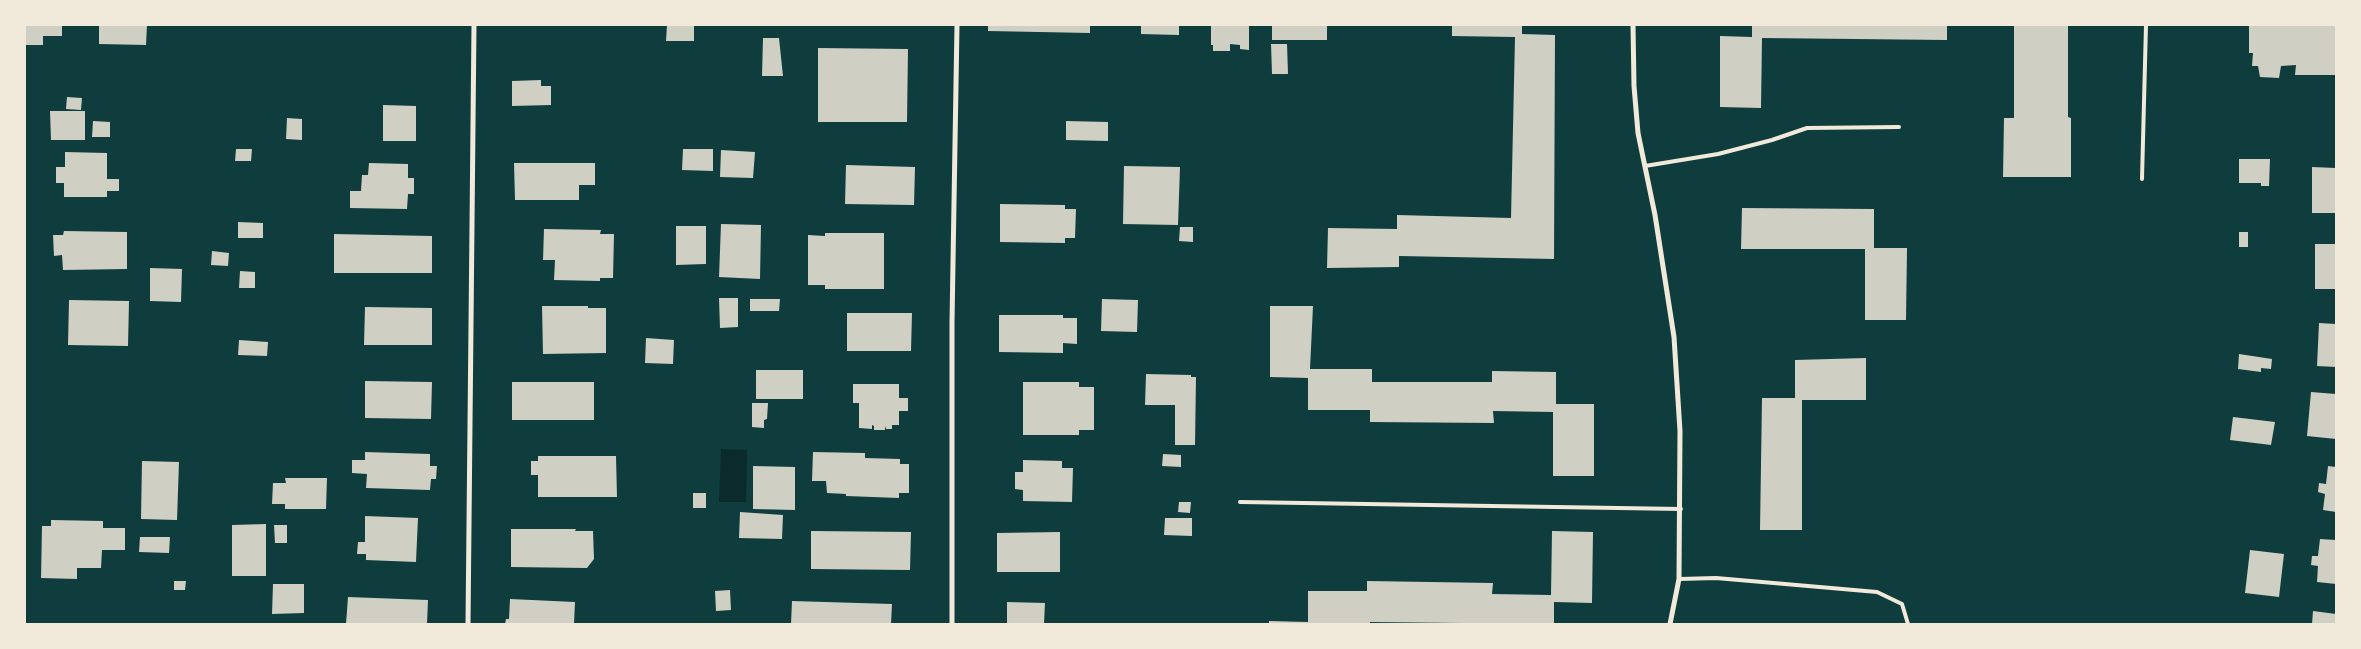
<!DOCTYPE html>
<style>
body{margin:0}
#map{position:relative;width:2361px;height:649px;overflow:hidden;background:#0f3d3e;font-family:Montserrat,sans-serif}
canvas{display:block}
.frame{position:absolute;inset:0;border:26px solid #f1e9da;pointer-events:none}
</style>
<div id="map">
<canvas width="2361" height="649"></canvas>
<div class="frame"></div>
</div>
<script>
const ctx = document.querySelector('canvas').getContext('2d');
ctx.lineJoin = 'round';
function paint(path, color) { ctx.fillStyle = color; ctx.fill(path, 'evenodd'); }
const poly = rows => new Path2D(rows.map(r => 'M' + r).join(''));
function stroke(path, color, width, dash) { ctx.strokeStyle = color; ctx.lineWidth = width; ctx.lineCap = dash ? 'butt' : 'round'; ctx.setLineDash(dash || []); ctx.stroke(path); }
const water = poly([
 [721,449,747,450,746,502,719,502]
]);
const building = poly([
 [25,25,62,25,62,36,43,36,43,45,26,45],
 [99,25,147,25,146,45,99,44],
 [667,25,694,25,694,41,666,41],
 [988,25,1090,25,1090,33,988,31],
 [1141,25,1179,25,1179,35,1141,34],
 [1211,25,1249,25,1249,50,1240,49,1240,45,1230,44,1230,51,1213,51,1213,45,1211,45],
 [1272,25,1327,25,1327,40,1272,40],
 [1452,25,1522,25,1522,34,1555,35,1554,259,1399,256,1399,267,1327,268,1328,228,1397,229,1397,215,1511,218,1515,37,1452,36],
 [1752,25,1947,25,1947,40,1762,38,1761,108,1720,107,1720,36,1752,37],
 [2014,25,2068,25,2068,117,2071,118,2071,177,2003,177,2004,118,2014,118],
 [2249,25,2336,25,2336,75,2295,75,2296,65,2281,66,2279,78,2260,77,2258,66,2252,66,2253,53,2249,53],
 [763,38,779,38,783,76,762,76],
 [1271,44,1287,44,1288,74,1272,74],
 [818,48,908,49,907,122,818,122],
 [541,80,541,86,551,86,551,105,512,106,512,81],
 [67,97,82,98,81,110,66,109],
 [383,105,416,106,416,141,383,141],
 [50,111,85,111,85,140,51,140],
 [287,118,302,119,302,140,286,139],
 [93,121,110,122,110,137,92,137],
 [1066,121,1108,122,1108,141,1066,140],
 [236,149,252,149,251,161,235,161],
 [683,149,713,149,713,171,682,170],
 [721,150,755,152,753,178,720,177],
 [65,152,107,153,107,179,119,179,119,191,107,191,107,197,64,197,64,183,56,183,56,167,65,167],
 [2239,159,2270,159,2269,186,2261,186,2261,183,2239,183],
 [369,163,408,164,408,178,414,178,414,194,408,194,407,209,350,208,350,191,361,191,362,175,368,175],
 [514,163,595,163,595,185,579,185,579,200,515,200],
 [846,165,915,167,914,205,845,204],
 [1124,166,1180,167,1178,225,1123,224],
 [2312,167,2336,168,2336,213,2312,213],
 [1000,204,1065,205,1065,209,1076,209,1075,238,1065,238,1065,243,1000,242],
 [1742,208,1874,209,1874,248,1907,248,1906,320,1865,320,1865,249,1741,249],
 [238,222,263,223,263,238,238,238],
 [721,224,761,225,760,279,719,277],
 [676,226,706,226,706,264,676,265],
 [1180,227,1193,227,1193,242,1179,241],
 [544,229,601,230,600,234,614,234,613,278,600,278,600,281,554,280,555,260,543,260],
 [64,231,127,232,127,269,63,270,62,255,54,256,53,235,63,235],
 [2239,232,2248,232,2248,247,2239,247],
 [825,233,884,233,884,289,825,289,825,285,808,285,808,235,825,236],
 [334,234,432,236,432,273,334,273],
 [2315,244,2336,244,2336,289,2315,289],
 [212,251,229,253,228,266,211,265],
 [150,268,182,269,181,302,150,301],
 [240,271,255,272,255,288,239,288],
 [719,298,738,298,738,327,720,328],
 [750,299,780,299,779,311,750,311],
 [1102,299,1138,300,1137,332,1101,331],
 [69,300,129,301,128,346,68,345],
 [542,306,588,306,588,308,606,308,606,353,543,354],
 [1270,306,1313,306,1310,369,1372,369,1372,382,1492,382,1492,371,1556,372,1556,404,1594,404,1594,476,1553,476,1553,412,1493,411,1494,423,1370,422,1370,410,1308,410,1308,378,1270,377],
 [365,307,432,308,432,345,364,345],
 [847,313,912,313,911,351,847,351],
 [999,315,1063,315,1063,318,1077,318,1077,344,1063,343,1063,353,999,352],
 [2319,323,2336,324,2336,367,2317,366],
 [646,338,674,340,673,364,645,363],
 [239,340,268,342,267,356,238,355],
 [2239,354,2272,359,2271,369,2261,368,2261,372,2238,369],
 [1866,358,1866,400,1802,400,1802,530,1760,530,1762,398,1795,398,1795,360],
 [756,370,803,370,803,399,756,399],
 [1146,374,1191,375,1191,377,1196,377,1195,445,1175,445,1175,405,1145,405],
 [365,381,432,382,431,419,365,418],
 [512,382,594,382,594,420,512,420],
 [1023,382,1079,382,1079,387,1094,387,1094,430,1079,430,1079,435,1023,435],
 [853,384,899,384,899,398,908,398,908,411,899,411,899,425,892,425,892,429,886,429,885,426,885,430,874,430,874,426,872,425,872,429,859,428,859,403,853,403],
 [2311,392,2336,394,2336,439,2307,436],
 [752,403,768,403,767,419,764,420,764,428,752,427],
 [2233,417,2275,422,2271,445,2230,440],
 [365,452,430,454,430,466,437,466,436,479,431,479,430,490,366,488,367,474,352,473,352,460,365,460],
 [813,452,865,453,865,458,900,459,900,464,909,464,909,493,899,493,899,498,846,496,846,494,827,493,826,481,812,481],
 [1163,454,1181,455,1181,467,1162,466],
 [538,456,616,456,617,497,538,497,538,475,531,475,531,461,538,461],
 [1023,460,1062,461,1062,468,1073,468,1072,502,1023,501,1023,490,1015,489,1015,472,1023,472],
 [142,461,179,462,177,520,141,519],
 [753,466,795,467,795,510,753,509],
 [2328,466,2336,467,2336,512,2323,510,2325,494,2318,492,2319,483,2326,484],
 [285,478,327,478,326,509,285,509,285,504,272,504,273,483,286,483],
 [693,493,706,493,706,508,693,508],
 [1179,502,1191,502,1190,513,1178,512],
 [740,512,783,515,782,539,739,538],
 [365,516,418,518,416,562,366,560,366,554,357,554,358,542,365,542],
 [1165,518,1192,518,1192,536,1164,535],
 [51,520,103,521,103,528,125,528,125,550,102,550,101,568,77,568,77,579,41,578,42,526,51,526],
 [266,524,266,576,232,576,232,525],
 [274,525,287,525,287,543,275,543],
 [511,529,576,529,575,531,593,531,594,559,587,568,511,567],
 [811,531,911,532,910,570,811,569],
 [1552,531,1593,532,1592,603,1554,602,1554,624,1370,622,1370,624,1269,624,1269,621,1308,622,1308,591,1367,591,1367,581,1493,583,1492,594,1551,595],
 [1060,532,1060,572,997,572,997,533],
 [140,537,170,537,169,553,139,552],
 [2320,539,2336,540,2336,584,2317,582,2318,566,2311,565,2312,556,2318,556],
 [2250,550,2284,554,2279,597,2245,593],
 [174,581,186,581,185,590,174,590],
 [273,584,304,584,304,613,272,614],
 [730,590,731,610,716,611,715,591],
 [348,597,428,600,427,624,346,624],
 [510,599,575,602,574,624,505,624,506,619,509,619],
 [792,601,892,604,891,624,791,624],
 [1007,602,1045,603,1044,624,1007,624],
 [2313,611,2336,614,2336,624,2312,624]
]);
const service = poly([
 [1645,166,1718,154,1772,140,1807,128,1899,127],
 [2142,179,2146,25],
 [1240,502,1681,509],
 [1679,579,1716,578,1877,592,1902,604,1908,624]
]);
const minor = poly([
 [1633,25,1634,86,1638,133,1655,215,1674,337,1680,431,1679,579,1670,624],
 [468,624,474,25],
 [952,624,952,322,957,25]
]);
paint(water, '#0a2a2b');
paint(building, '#cfcfc3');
stroke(service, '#f1e9da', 4);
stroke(minor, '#f1e9da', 5);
</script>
